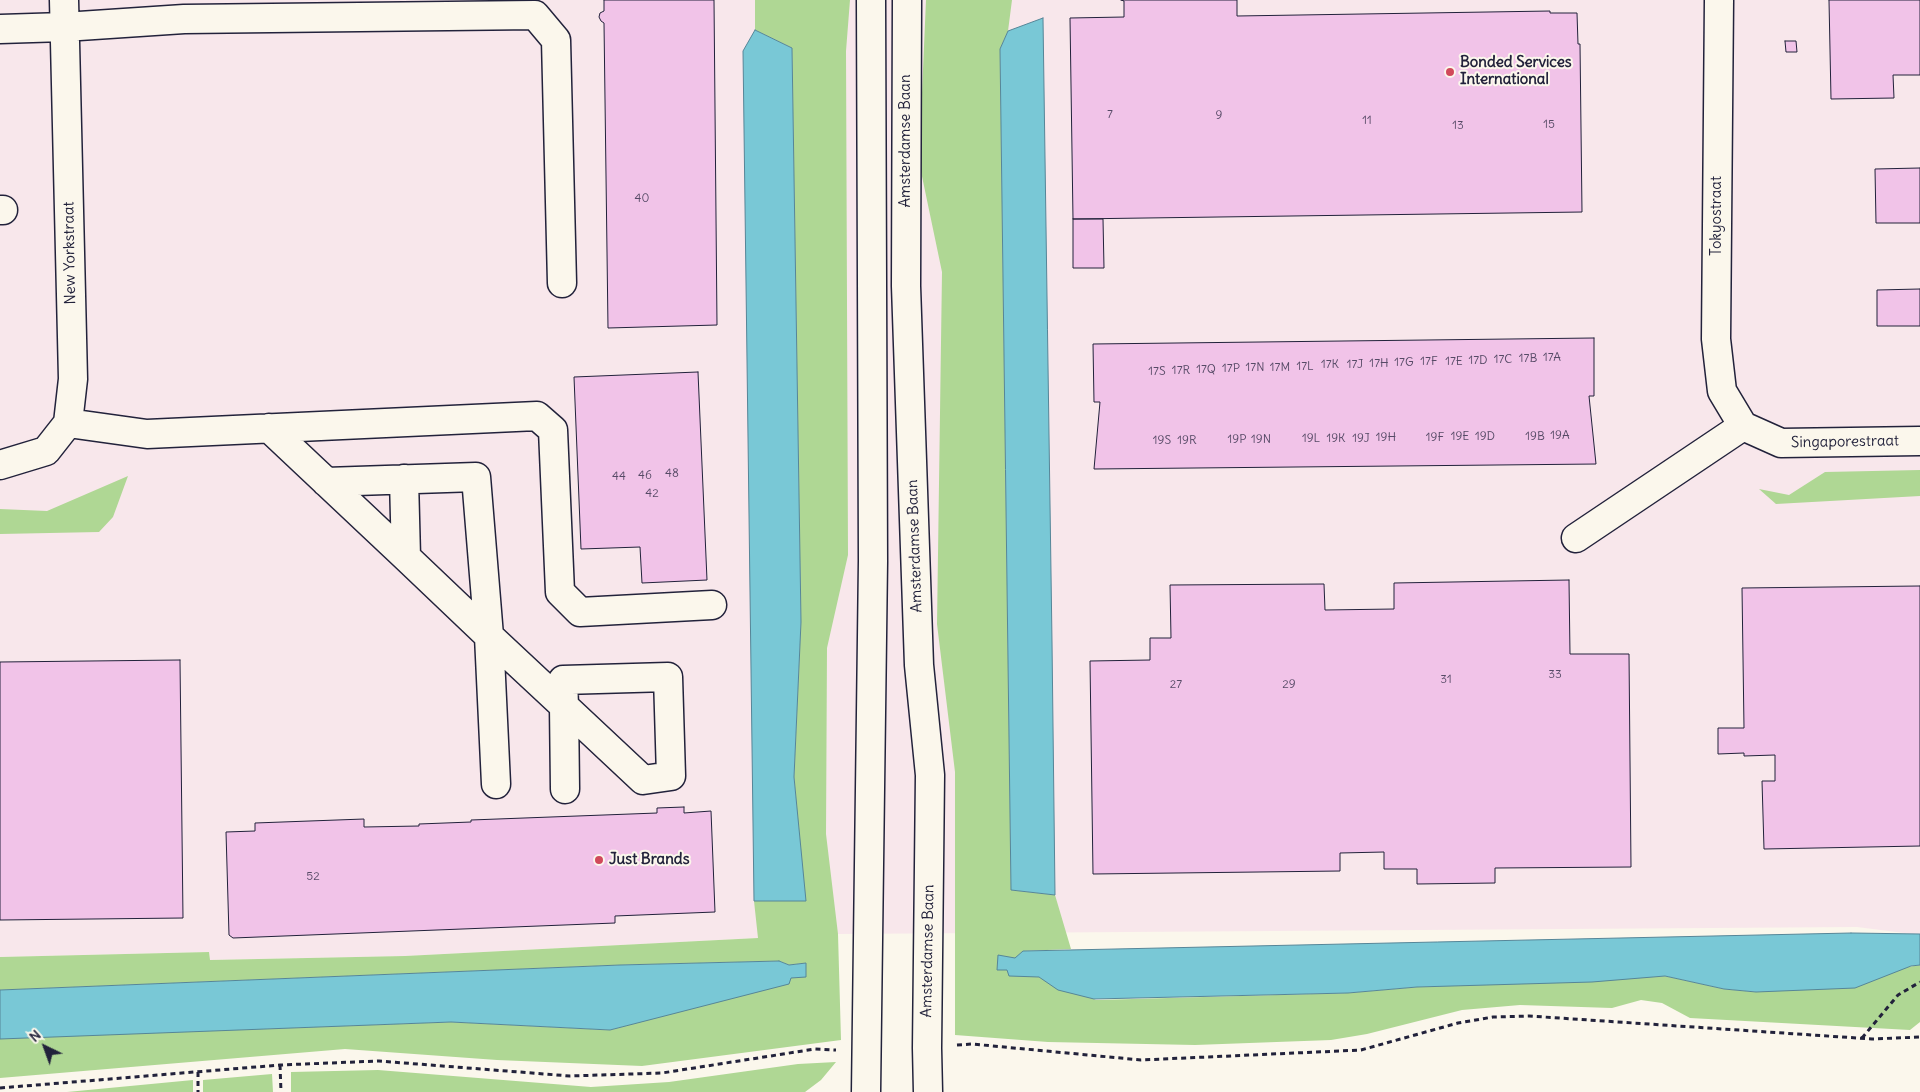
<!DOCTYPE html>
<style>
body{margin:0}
#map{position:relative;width:1920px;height:1092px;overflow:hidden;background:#fbf7ec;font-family:Delius,sans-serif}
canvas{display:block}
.north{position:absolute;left:20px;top:1022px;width:50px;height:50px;-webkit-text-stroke:4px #fbf7ec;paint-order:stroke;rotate:318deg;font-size:14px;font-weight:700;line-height:20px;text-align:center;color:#22223b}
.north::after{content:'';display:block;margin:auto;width:18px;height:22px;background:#22223b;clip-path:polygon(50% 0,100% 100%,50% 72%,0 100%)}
</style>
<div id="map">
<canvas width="1920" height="1092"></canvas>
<div class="north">N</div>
</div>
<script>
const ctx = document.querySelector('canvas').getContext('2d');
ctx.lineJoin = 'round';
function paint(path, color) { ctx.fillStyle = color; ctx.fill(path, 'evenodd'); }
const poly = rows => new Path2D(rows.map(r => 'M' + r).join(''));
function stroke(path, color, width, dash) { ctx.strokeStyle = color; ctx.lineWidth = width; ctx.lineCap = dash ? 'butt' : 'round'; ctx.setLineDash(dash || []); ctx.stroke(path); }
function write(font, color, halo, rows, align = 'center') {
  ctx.font = font + ' Delius,sans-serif'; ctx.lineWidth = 4; ctx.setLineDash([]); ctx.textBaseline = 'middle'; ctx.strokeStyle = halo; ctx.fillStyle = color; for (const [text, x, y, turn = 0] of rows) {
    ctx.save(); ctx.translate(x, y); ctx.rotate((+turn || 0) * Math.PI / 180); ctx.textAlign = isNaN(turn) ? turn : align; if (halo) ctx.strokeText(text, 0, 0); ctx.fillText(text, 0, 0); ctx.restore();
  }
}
const built = poly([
 [0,0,1920,0,1920,935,1857,927,838,934,405,956,210,960,209,952,0,957]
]);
const green = poly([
 [755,0,850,0,846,51,848,555,827,648,826,834,838,934,841,1040,642,1066,497,1060,345,1049,0,1078,0,1038,451,1022,610,1030,791,978,806,963,789,965,779,961,620,965,0,990,0,957,209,952,210,960,405,956,758,938,754,901,805,901,794,777,801,622,792,48,755,30],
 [926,0,1012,0,1008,31,1000,49,1011,890,1055,895,1071,949,1023,951,1007,970,1039,977,1096,1000,1348,993,1417,987,1665,976,1724,989,1756,992,1920,965,1920,1022,1910,1030,1690,1018,1662,1003,1641,1000,1612,1008,1520,1005,1462,1010,1367,1034,1331,1040,1195,1045,1048,1042,955,1035,955,772,937,624,942,272,919,162],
 [1920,470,1920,496,1776,504,1759,489,1789,495,1825,472],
 [128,476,113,517,99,532,0,534,0,509,47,511],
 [836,1062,821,1080,805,1092,291,1092,291,1072,378,1070,591,1087,669,1082,798,1064],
 [272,1074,273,1092,203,1092,203,1080],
 [193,1080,193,1092,67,1092]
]);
const water = poly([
 [1043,18,1052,642,1055,895,1011,890,1000,49,1008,31,1043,18],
 [755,30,792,48,801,622,794,777,806,901,754,901,743,51,755,30],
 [1851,933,1920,934,1920,965,1911,966,1855,988,1756,992,1724,989,1665,976,1592,982,1417,987,1348,993,1094,999,1058,990,1039,977,1009,976,1007,970,997,970,998,955,1015,958,1023,951,1851,933],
 [779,961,789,965,806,963,806,977,791,978,789,984,610,1030,451,1022,0,1039,0,990,620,965,779,961]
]);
const building = poly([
 [604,0,714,0,717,325,608,328,604,23,601,21,599,17,600,13,604,11,604,0],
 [1121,0,1237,0,1237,16,1550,11,1550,13,1577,13,1578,44,1580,44,1582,212,1073,219,1070,18,1124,17,1124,1,1121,0],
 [1829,0,1920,0,1920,75,1893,75,1894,98,1831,99,1829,0],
 [1785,41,1796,41,1797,52,1786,52,1785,41],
 [1920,168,1920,223,1876,223,1875,169,1920,168],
 [1073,219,1103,219,1104,268,1073,268,1073,219],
 [1920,289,1920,326,1877,326,1877,290,1920,289],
 [1594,338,1594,396,1589,396,1596,464,1094,469,1100,402,1094,402,1093,344,1594,338],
 [698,372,707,580,642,583,640,547,581,549,574,377,698,372],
 [1569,580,1570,654,1629,654,1631,867,1495,868,1495,883,1417,884,1417,869,1384,869,1384,852,1340,853,1340,871,1093,874,1090,661,1150,660,1150,638,1171,638,1170,585,1324,584,1325,610,1394,609,1394,583,1569,580],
 [1920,586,1920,846,1764,849,1762,781,1775,781,1775,755,1744,756,1744,753,1718,754,1718,728,1744,728,1742,588,1920,586],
 [180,660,183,918,0,920,0,662,180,660],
 [684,807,684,813,711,811,715,912,615,916,615,923,233,938,229,935,226,832,255,831,255,823,364,819,364,827,419,826,419,824,471,822,471,820,657,813,657,808,684,807]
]);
const path = poly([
 [1862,1038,1898,995,1920,982],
 [957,1045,972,1044,1141,1060,1361,1050,1458,1023,1493,1017,1529,1016,1872,1039,1920,1037],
 [280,1065,281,1092],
 [198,1072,198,1092],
 [0,1088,280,1065,379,1061,570,1076,662,1073,815,1049,836,1050]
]);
const minor = poly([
 [1719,0,1716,339,1722,391,1743,426],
 [0,29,64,27,184,19,535,15,556,40,562,283],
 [0,210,3,210],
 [68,423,147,434,537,416,553,430,560,592,580,612,712,605],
 [1743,426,1781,443,1920,441],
 [269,428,406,557,489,636,564,706,643,780,671,776,668,677,563,680,564,706,565,789],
 [0,465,46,451,68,423,73,379,64,0],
 [404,479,406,557],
 [326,482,476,477,489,636,496,784],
 [1576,538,1743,426]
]);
const major = poly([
 [907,0,906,286,919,665,930,775,927,1048,928,1092],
 [866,1092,873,561,871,0]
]);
const markers = [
 [1450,72,5,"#d1495b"],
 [599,860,5,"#d1495b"]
];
const numberNames = [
 ["7",1110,115],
 ["9",1219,116],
 ["11",1367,121],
 ["15",1549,125],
 ["13",1458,126],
 ["40",642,199],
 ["17A",1552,358],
 ["17B",1528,359],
 ["17C",1503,360],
 ["17D",1478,361],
 ["17F",1429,362],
 ["17E",1454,362],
 ["17G",1404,363],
 ["17H",1379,364],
 ["17K",1330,365],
 ["17J",1355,365],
 ["17L",1305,367],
 ["17N",1255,368],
 ["17M",1280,368],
 ["17P",1231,369],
 ["17Q",1206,370],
 ["17R",1181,371],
 ["17S",1157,372],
 ["19A",1560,436],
 ["19E",1460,437],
 ["19D",1485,437],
 ["19B",1535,437],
 ["19H",1386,438],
 ["19F",1435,438],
 ["19L",1311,439],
 ["19K",1336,439],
 ["19J",1361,439],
 ["19P",1237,440],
 ["19N",1261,440],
 ["19S",1162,441],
 ["19R",1187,441],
 ["48",672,474],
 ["46",645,476],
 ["44",619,477],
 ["42",652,494],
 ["33",1555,675],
 ["31",1446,680],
 ["27",1176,685],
 ["29",1289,685],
 ["52",313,877]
];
const poiNames = [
 ["Bonded Services",1460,63],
 ["International",1460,80],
 ["Just Brands",609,860]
];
const streetNames = [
 ["Amsterdamse Baan",906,141,-90],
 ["Tokyostraat",1717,216,-90],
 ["New Yorkstraat",70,253,-91],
 ["Singaporestraat",1845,442,-1],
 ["Amsterdamse Baan",915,546,-92],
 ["Amsterdamse Baan",928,951,-89]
];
paint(built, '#f8e7eb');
paint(green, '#afd794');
paint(water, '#79c8d6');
stroke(water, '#568698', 1);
paint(building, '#f1c3e8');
stroke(building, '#22223b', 1);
stroke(minor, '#22223b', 31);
stroke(major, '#22223b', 31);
stroke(path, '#22223b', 3, [5, 4]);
stroke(minor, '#fbf7ec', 28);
stroke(major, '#fbf7ec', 28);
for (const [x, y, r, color] of markers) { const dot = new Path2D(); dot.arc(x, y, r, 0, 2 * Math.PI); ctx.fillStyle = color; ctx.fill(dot); stroke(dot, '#fbf7ec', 2); }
write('12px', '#564a66', null, numberNames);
write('bold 15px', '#22223b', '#fbf7ec', poiNames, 'left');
write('15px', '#22223b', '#fbf7ec', streetNames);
</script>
